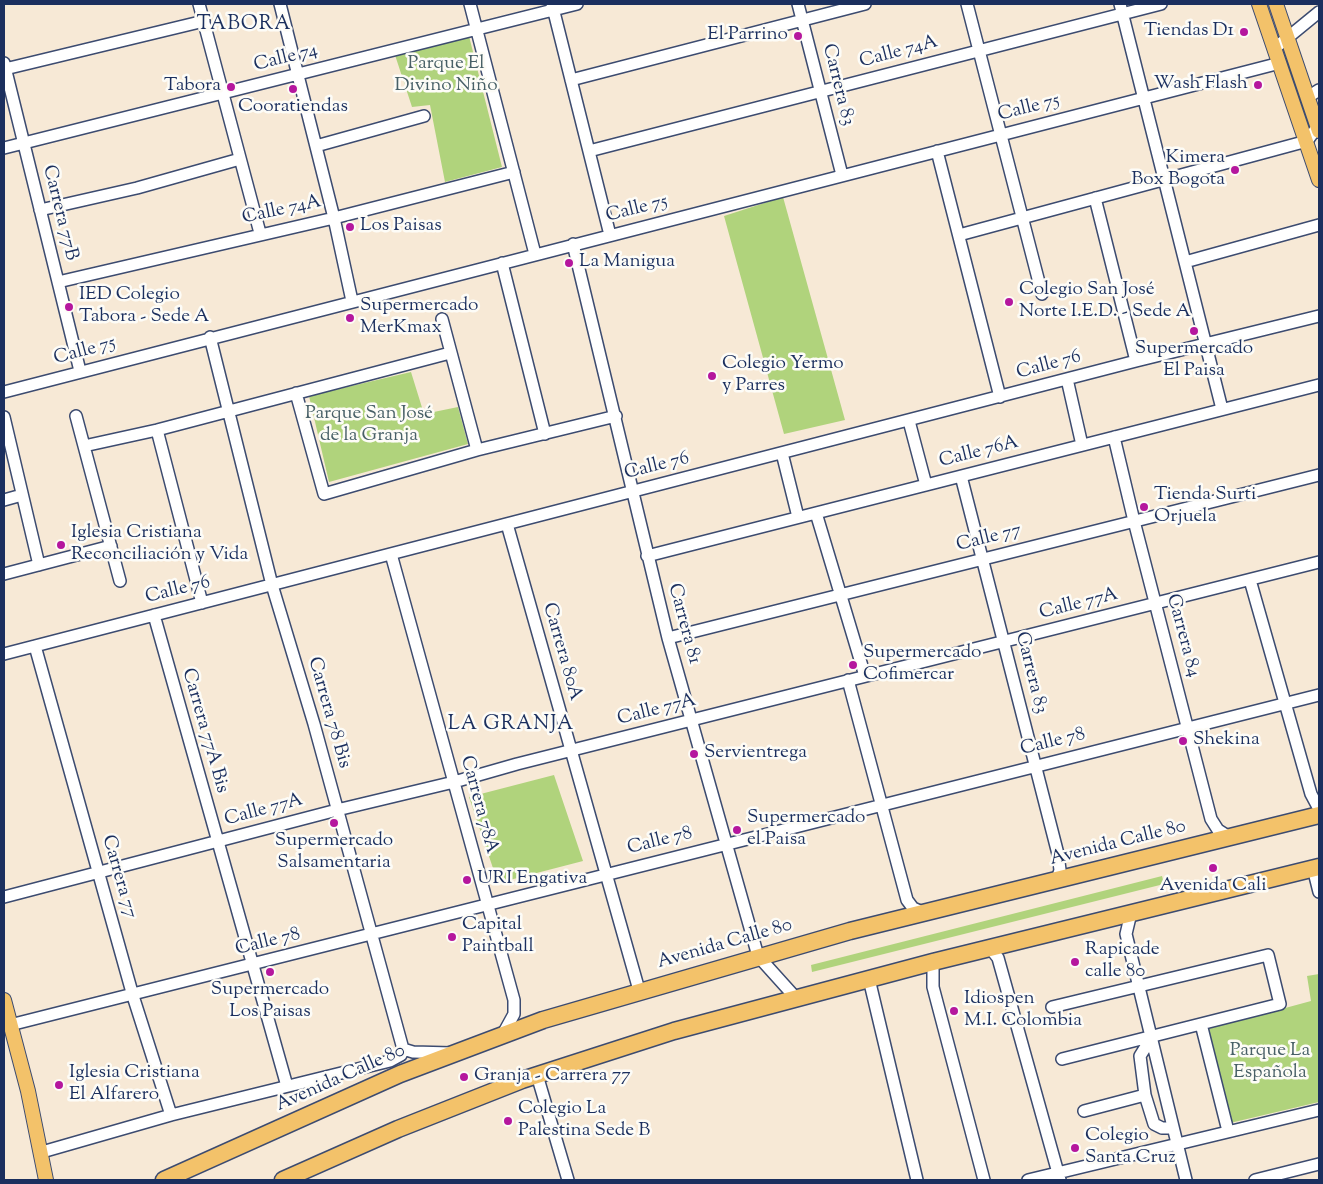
<!DOCTYPE html>
<meta charset="utf-8">
<style>
body{margin:0}
#map{position:relative;width:1323px;height:1184px;overflow:hidden;background:#f7e9d6;font-family:"Sorts Mill Goudy",serif}
canvas{display:block}
.frame{position:absolute;inset:0;border:5px solid #1b2f5e;pointer-events:none}
</style>
<div id="map">
<canvas width="1323" height="1184"></canvas>
<div class="frame"></div>
</div>
<script>
const ctx = document.querySelector('canvas').getContext('2d');
ctx.lineJoin = 'round';
function paint(path, color) { ctx.fillStyle = color; ctx.fill(path, 'evenodd'); }
const poly = rows => new Path2D(rows.map(r => 'M' + r).join(''));
function stroke(path, color, width, dash) { ctx.strokeStyle = color; ctx.lineWidth = width; ctx.lineCap = dash ? 'butt' : 'round'; ctx.setLineDash(dash || []); ctx.stroke(path); }
function write(font, color, halo, rows, align = 'center') {
  ctx.font = font + ' "Sorts Mill Goudy",serif'; ctx.lineWidth = 5; ctx.setLineDash([]); ctx.textBaseline = 'middle'; ctx.strokeStyle = halo; ctx.fillStyle = color; for (const [text, x, y, turn = 0] of rows) {
    ctx.save(); ctx.translate(x, y); ctx.rotate((+turn || 0) * Math.PI / 180); ctx.textAlign = isNaN(turn) ? turn : align; if (halo) ctx.strokeText(text, 0, 0); ctx.fillText(text, 0, 0); ctx.restore();
  }
}
const green = poly([
 [469,36,502,167,445,182,430,105,412,107,395,55],
 [783,197,845,420,784,434,724,216],
 [411,372,424,414,458,407,468,444,329,482,309,396],
 [554,775,583,861,498,883,469,797],
 [1162,876,1164,884,812,972,811,965],
 [1319,974,1319,1102,1230,1123,1208,1029,1311,1001,1307,976]
]);
const minor = poly([
 [199,4,260,233],
 [280,4,334,218,352,301],
 [470,4,535,254],
 [552,4,610,235],
 [798,4,842,175],
 [967,4,1042,294],
 [1120,4,1222,409],
 [1275,48,1319,12],
 [4,63,80,371],
 [5,69,204,21],
 [571,80,865,4],
 [1308,97,1319,90],
 [316,146,424,116],
 [4,148,577,4],
 [589,151,1161,4],
 [937,151,1000,397],
 [1095,198,1136,361],
 [40,210,137,188,240,159],
 [959,235,1307,141,1318,126],
 [573,244,668,638,758,956,795,997],
 [1185,262,1319,225],
 [502,263,545,434],
 [58,282,334,218,514,172],
 [442,319,477,450],
 [210,337,272,585,314,724,403,1049,413,1052,452,1053],
 [1067,379,1082,445],
 [4,392,1280,63],
 [296,393,324,494,477,450,616,416],
 [76,416,120,581],
 [4,417,39,565],
 [909,421,926,485],
 [157,430,202,603],
 [1114,437,1134,521,1211,819,1218,830,1229,837],
 [84,446,157,430,450,353],
 [782,453,798,517],
 [961,476,1058,854,1060,870,1057,880],
 [4,500,22,495],
 [816,513,865,676],
 [507,524,639,990],
 [391,554,514,1000,514,1014,503,1034],
 [647,556,1319,385],
 [4,574,111,546],
 [1250,580,1311,794,1319,809],
 [154,615,287,1086],
 [668,638,1319,475],
 [35,646,133,996,171,1115],
 [4,654,1136,361,1319,316],
 [848,680,907,900,913,908,922,912],
 [1313,868,1319,892],
 [4,897,337,810,454,782,517,764,1319,562],
 [1131,913,1126,934,1186,1180],
 [990,948,998,958,1060,1180],
 [933,962,933,987,984,1180],
 [869,979,917,1180],
 [1052,1007,1268,955,1280,1004,1062,1059],
 [1201,1024,1228,1131],
 [10,1025,1319,695],
 [1153,1045,1145,1048,1140,1056,1145,1095,1154,1124,1162,1128,1173,1128],
 [537,1075,568,1180],
 [1084,1111,1145,1095],
 [42,1152,171,1115,390,1061,401,1055,403,1049],
 [1028,1180,1319,1110],
 [1255,1180,1319,1164]
]);
const major = poly([
 [1259,4,1319,180],
 [1276,4,1319,131],
 [4,1000,28,1091,46,1180]
]);
const highway = poly([
 [164,1180,400,1074,543,1020,850,931,1319,815],
 [283,1180,398,1129,522,1080,674,1031,933,962,1319,867]
]);
const markers = [
 [1244,32,5,"#b5179e"],
 [798,36,5,"#b5179e"],
 [1258,85,5,"#b5179e"],
 [231,87,5,"#b5179e"],
 [293,89,5,"#b5179e"],
 [1235,170,5,"#b5179e"],
 [350,227,5,"#b5179e"],
 [569,263,5,"#b5179e"],
 [1009,302,5,"#b5179e"],
 [69,307,5,"#b5179e"],
 [350,318,5,"#b5179e"],
 [1194,331,5,"#b5179e"],
 [712,376,5,"#b5179e"],
 [1144,507,5,"#b5179e"],
 [61,545,5,"#b5179e"],
 [853,665,5,"#b5179e"],
 [1183,741,5,"#b5179e"],
 [694,754,5,"#b5179e"],
 [334,823,5,"#b5179e"],
 [737,830,5,"#b5179e"],
 [1213,868,5,"#b5179e"],
 [467,880,5,"#b5179e"],
 [452,937,5,"#b5179e"],
 [1075,962,5,"#b5179e"],
 [270,972,5,"#b5179e"],
 [954,1011,5,"#b5179e"],
 [464,1077,5,"#b5179e"],
 [59,1085,5,"#b5179e"],
 [508,1121,5,"#b5179e"],
 [1075,1148,5,"#b5179e"]
];
const poiNames = [
 ["Tiendas D1",1234,32,"right"],
 ["El Parrino",788,36,"right"],
 ["Wash Flash",1248,85,"right"],
 ["Tabora",221,87,"right"],
 ["Cooratiendas",293,108,"center"],
 ["Kimera",1225,159,"right"],
 ["Box Bogota",1225,181,"right"],
 ["Los Paisas",360,227],
 ["La Manigua",579,263],
 ["Colegio San José",1019,291],
 ["Norte I.E.D. - Sede A",1019,313],
 ["IED Colegio",79,296],
 ["Tabora - Sede A",79,318],
 ["Supermercado",360,307],
 ["MerKmax",360,329],
 ["Supermercado",1194,350,"center"],
 ["El Paisa",1194,372,"center"],
 ["Colegio Yermo",722,365],
 ["y Parres",722,387],
 ["Tienda Surti",1154,496],
 ["Orjuela",1154,518],
 ["Iglesia Cristiana",71,534],
 ["Reconciliación y Vida",71,556],
 ["Supermercado",863,654],
 ["Cofimercar",863,676],
 ["Shekina",1193,741],
 ["Servientrega",704,754],
 ["Supermercado",747,819],
 ["el Paisa",747,841],
 ["Supermercado",334,842,"center"],
 ["Salsamentaria",334,864,"center"],
 ["URI Engativa",477,880],
 ["Avenida Cali",1213,887,"center"],
 ["Capital",462,926],
 ["Paintball",462,948],
 ["Rapicade",1085,951],
 ["calle 80",1085,973],
 ["Supermercado",270,991,"center"],
 ["Los Paisas",270,1013,"center"],
 ["Idiospen",964,1000],
 ["M.I. Colombia",964,1022],
 ["Iglesia Cristiana",69,1074],
 ["El Alfarero",69,1096],
 ["Granja - Carrera 77",474,1077],
 ["Colegio La",518,1110],
 ["Palestina Sede B",518,1132],
 ["Colegio",1085,1137],
 ["Santa Cruz",1085,1159]
];
const streetNames = [
 ["Calle 74A",899,53,-15],
 ["Calle 74",286,59,-14],
 ["Carrera 83",837,85,76],
 ["Calle 75",1029,109,-14],
 ["Calle 75",637,210,-14],
 ["Calle 74A",282,211,-12],
 ["Carrera 77B",59,213,76],
 ["Calle 75",85,352,-15],
 ["Calle 76",1049,366,-15],
 ["Calle 76A",979,453,-14],
 ["Calle 76",657,467,-14],
 ["Calle 77",989,539,-14],
 ["Calle 76",178,591,-14],
 ["Calle 77A",1079,605,-14],
 ["Carrera 81",683,624,75],
 ["Carrera 84",1182,636,75],
 ["Carrera 80A",561,652,74],
 ["Carrera 83",1030,673,76],
 ["Calle 77A",657,711,-14],
 ["Carrera 78 Bis",328,713,74],
 ["Carrera 77A Bis",204,731,74],
 ["Calle 78",1053,743,-14],
 ["Carrera 78A",478,805,75],
 ["Calle 77A",264,811,-15],
 ["Calle 78",660,842,-14],
 ["Avenida Calle 80",1118,844,-14],
 ["Carrera 77",118,877,74],
 ["Calle 78",268,943,-14],
 ["Avenida Calle 80",725,945,-16],
 ["Avenida Calle 80",341,1079,-24]
];
const parkNames = [
 ["Parque El",446,65],
 ["Divino Niño",446,87],
 ["Parque San José",369,415],
 ["de la Granja",369,437],
 ["Parque La",1270,1052],
 ["Española",1270,1074]
];
const neighbourhoodNames = [
 ["TABORA",244,26],
 ["LA GRANJA",511,726]
];
paint(green, '#b0d37c');
stroke(minor, '#3c4b70', 14);
stroke(major, '#3c4b70', 16);
stroke(highway, '#3c4b70', 19);
stroke(minor, '#fff', 11);
stroke(major, '#f3c26a', 14);
stroke(highway, '#f3c26a', 16);
for (const [x, y, r, color] of markers) { const dot = new Path2D(); dot.arc(x, y, r, 0, 2 * Math.PI); ctx.fillStyle = color; ctx.fill(dot); stroke(dot, '#fdfcf7', 2); }
write('19px', '#1b2f5e', '#fdfcf7', poiNames, 'left');
write('19px', '#1b2f5e', '#fdfcf7', streetNames);
write('19px', '#486067', '#fdfcf7', parkNames);
ctx.letterSpacing = '1px';
write('20px', '#1b2f5e', '#fdfcf7', neighbourhoodNames);
ctx.letterSpacing = '0px';
</script>
